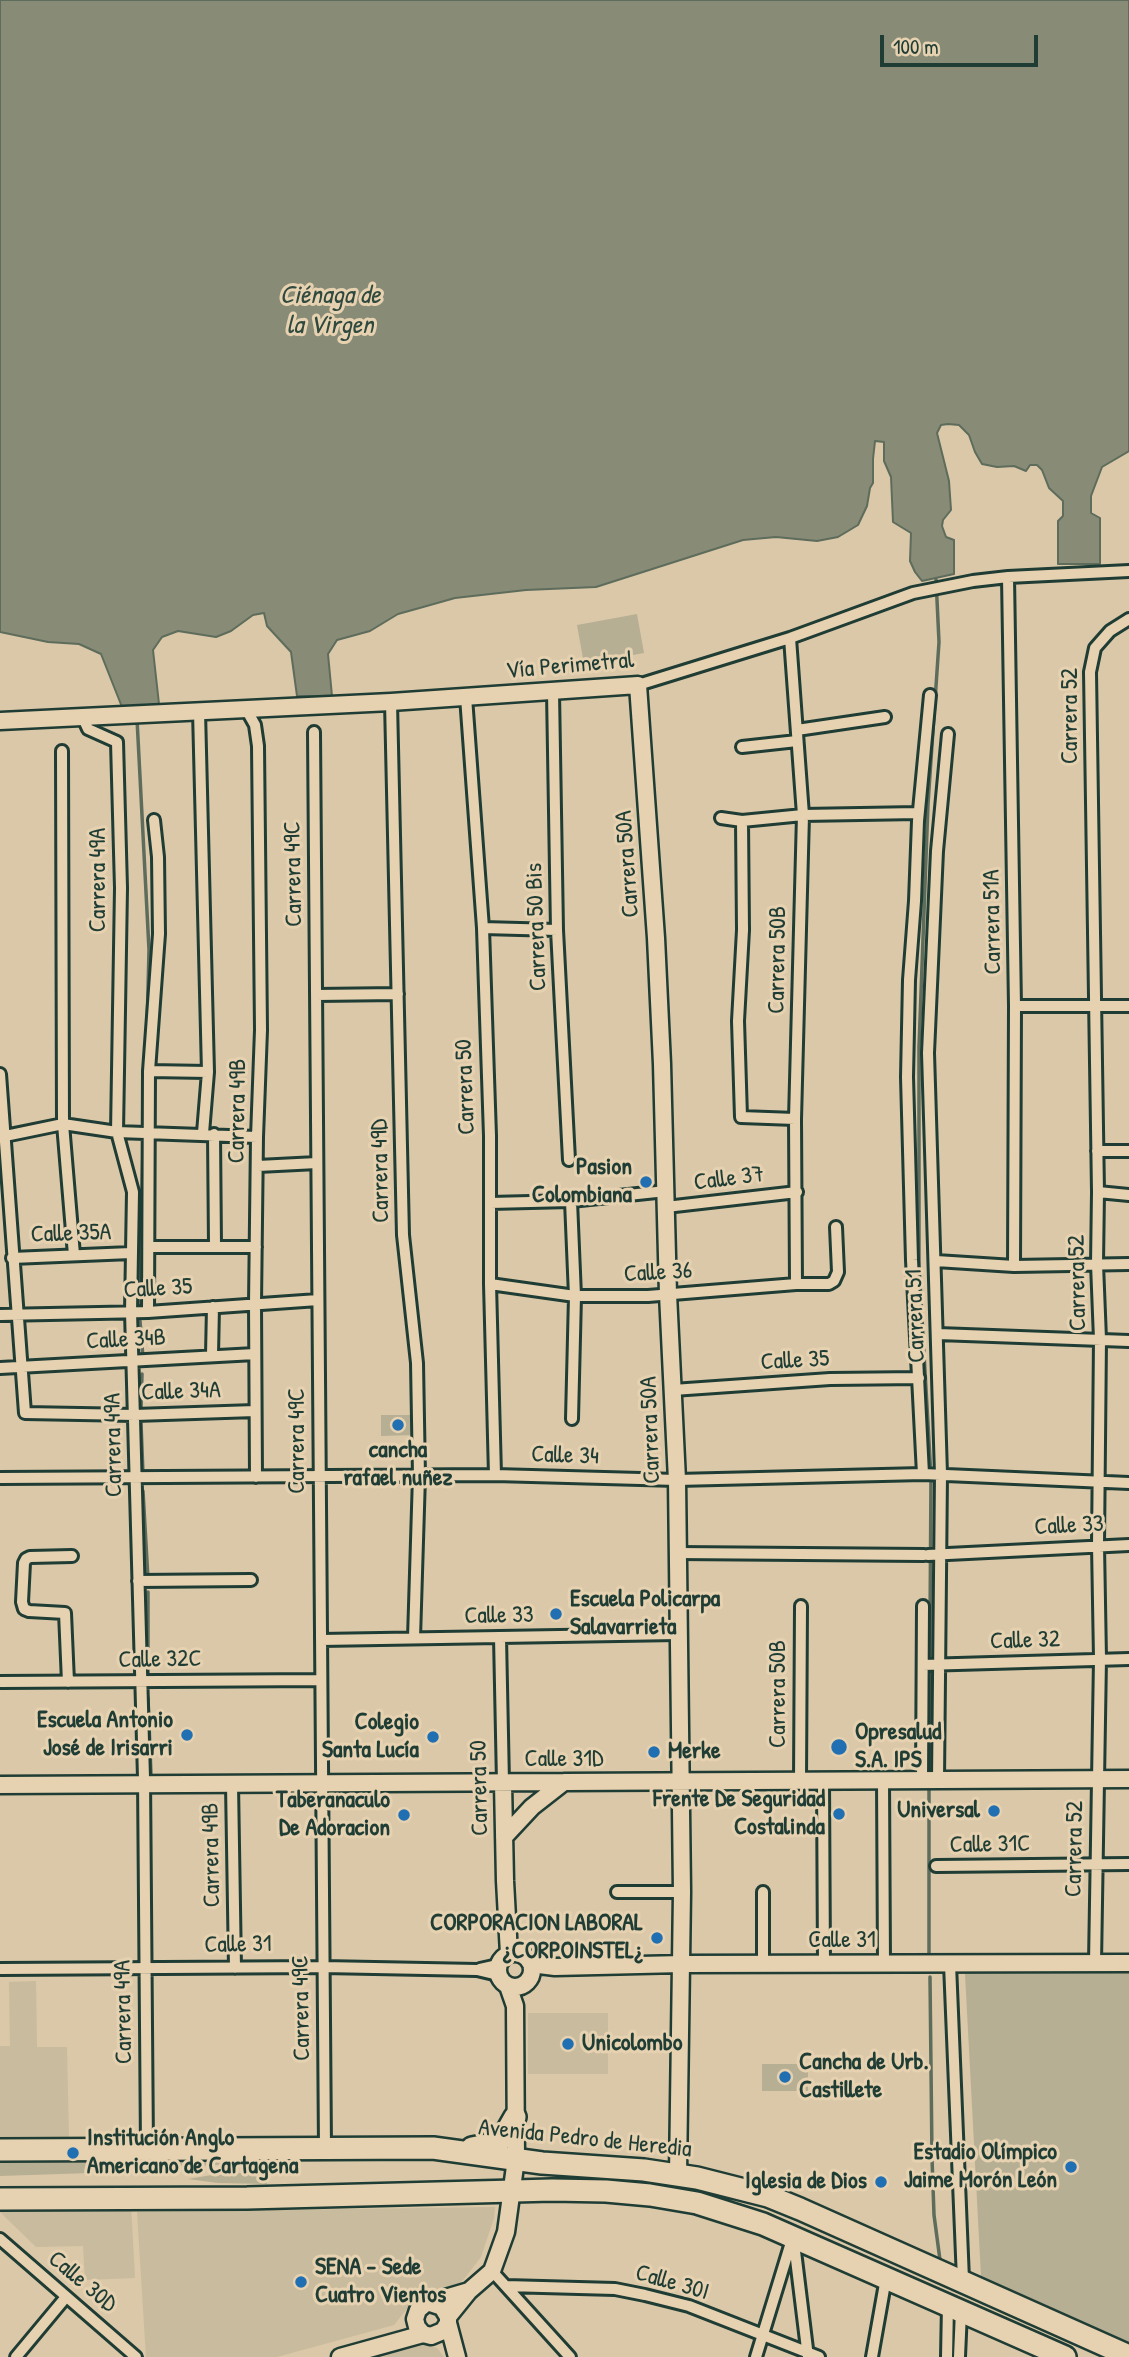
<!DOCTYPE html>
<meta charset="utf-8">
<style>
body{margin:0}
#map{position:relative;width:1129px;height:2357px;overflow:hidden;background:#dac8a8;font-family:"Patrick Hand",sans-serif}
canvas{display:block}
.scale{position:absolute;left:880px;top:35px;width:158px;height:32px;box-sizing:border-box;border:4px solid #1f3d34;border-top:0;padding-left:9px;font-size:21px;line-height:24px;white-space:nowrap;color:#1f3d34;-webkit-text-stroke:5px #e6d1b0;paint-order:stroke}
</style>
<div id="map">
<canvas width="1129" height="2357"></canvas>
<div class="scale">100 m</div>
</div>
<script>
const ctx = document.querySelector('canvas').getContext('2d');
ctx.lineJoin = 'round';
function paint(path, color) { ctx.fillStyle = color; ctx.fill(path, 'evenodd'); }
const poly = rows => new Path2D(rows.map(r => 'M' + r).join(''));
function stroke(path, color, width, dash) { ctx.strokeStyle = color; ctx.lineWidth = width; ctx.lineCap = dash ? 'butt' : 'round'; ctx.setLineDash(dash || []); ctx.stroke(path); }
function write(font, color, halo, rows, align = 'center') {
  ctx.font = font + ' "Patrick Hand",sans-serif'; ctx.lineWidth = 6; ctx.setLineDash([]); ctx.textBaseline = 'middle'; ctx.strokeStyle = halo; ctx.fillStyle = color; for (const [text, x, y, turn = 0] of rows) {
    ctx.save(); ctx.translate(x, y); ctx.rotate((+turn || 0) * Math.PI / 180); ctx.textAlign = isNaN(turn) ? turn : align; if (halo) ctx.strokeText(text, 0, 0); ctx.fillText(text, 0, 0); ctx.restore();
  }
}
const built = poly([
 [36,1981,37,2047,67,2047,69,2138,0,2139,0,2046,10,2046,9,1982],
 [528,2013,608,2013,608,2074,528,2074],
 [131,2205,135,2278,85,2280,83,2246,36,2247,0,2212,0,2206],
 [495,2207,494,2218,481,2257,464,2279,458,2285,418,2295,394,2325,277,2357,146,2357,137,2212],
 [421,2344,437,2348,444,2357,372,2357,409,2345]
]);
const green = poly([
 [637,614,644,653,584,664,577,625],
 [381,1415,414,1415,414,1435,381,1436],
 [969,1968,1129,1968,1129,2342,981,2276,965,1974],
 [762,2064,808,2064,808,2091,762,2091],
 [440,2154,440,2160,253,2162,121,2172,0,2176,0,2157],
 [267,2172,267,2184,218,2183,188,2179,218,2174]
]);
const water = poly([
 [0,0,1129,0,1129,451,1102,467,1091,496,1091,513,1100,518,1100,564,1058,564,1058,521,1063,516,1063,501,1049,488,1042,470,1037,465,1030,465,1026,471,1014,466,997,467,982,464,975,452,969,435,959,425,948,424,941,425,937,433,949,481,951,510,943,520,942,526,946,537,954,540,954,574,922,581,915,572,910,561,911,533,893,522,891,477,884,461,884,442,875,441,873,459,873,483,870,488,867,506,858,525,838,537,817,541,776,537,743,540,596,587,526,590,455,598,416,609,398,614,370,631,337,640,328,654,332,696,297,696,291,652,267,626,264,613,253,615,231,631,216,637,178,631,162,637,153,650,159,704,122,707,101,654,79,644,48,642,0,632,0,0]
]);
const stream = poly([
 [137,719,149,950,147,1029],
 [140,1307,143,1144],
 [140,1321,143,1358],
 [141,1409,142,1374],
 [141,1423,143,1474],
 [143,1491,148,1579],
 [148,1678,148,1592],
 [148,1698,151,1775],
 [929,1776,931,1477,919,1265,919,1047,928,804,939,642,936,579],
 [929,1953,929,1783],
 [930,1977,932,2158,934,2215,940,2260]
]);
const street = poly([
 [1008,577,1015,1006,1014,1266],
 [790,638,803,815,795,1119,796,1284],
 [638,685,790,638,913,593,973,581,1008,577,1129,571],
 [553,692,557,930,569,1160],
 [466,697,483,928,490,1136,490,1284,495,1475],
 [391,702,403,1235,417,1363,419,1476,414,1638],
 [246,709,255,725,258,746,261,1030,257,1137,255,1304,256,1477],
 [199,711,208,1072,203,1133],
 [83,718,88,729,117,742,121,888,117,1132,133,1192,131,1312,144,1778,147,2149],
 [797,730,885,717],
 [314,732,325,2148],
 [742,747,797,741],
 [62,751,63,1124,74,1255],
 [721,818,742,821,803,815,918,813],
 [742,821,743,930,738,1021,741,1117,795,1119],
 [483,928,557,930],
 [316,995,398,994],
 [1015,1006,1129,1006],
 [149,1071,208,1072],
 [0,1074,25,1413,135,1415,255,1411],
 [214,1134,215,1246],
 [0,1137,63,1124,117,1132,257,1137],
 [1097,1151,1129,1151],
 [258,1166,317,1163],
 [1098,1192,1129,1195],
 [571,1201,575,1296,572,1419],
 [490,1203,571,1201,666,1191],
 [666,1207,797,1192],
 [150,1247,256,1247],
 [12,1258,131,1253],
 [936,1261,1014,1266,1129,1264],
 [490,1284,575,1296,648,1296,796,1284,829,1284,834,1281,838,1272,836,1227],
 [148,1312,149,1071,159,934,158,857,154,820],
 [0,1315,148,1312,318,1300],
 [938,1334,1129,1341],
 [212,1355,213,1307],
 [0,1368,255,1354],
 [673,1390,830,1379,919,1378],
 [923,1474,912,1260,907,1077,909,980,915,901,918,821,930,695],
 [0,1478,495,1475,677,1480,923,1474,1129,1483],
 [677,1553,924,1555],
 [928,1555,1129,1545],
 [138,1581,251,1580],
 [500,1637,503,1783],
 [321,1640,678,1634],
 [923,1665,1129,1659],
 [0,1682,321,1680],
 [68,1682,65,1613,29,1611,24,1609,22,1602,24,1563,26,1559,30,1557,72,1556],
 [883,1780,884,1964],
 [922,1780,923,1606],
 [938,1780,941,1474,928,1053,937,851,948,734],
 [800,1781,801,1606],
 [823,1781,824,1964],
 [232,1784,235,1968],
 [936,1866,1129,1864],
 [617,1892,682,1892],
 [763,1892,763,1964],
 [1095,1963,1100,1659,1098,1545,1100,1339,1097,1264,1098,1192,1090,672,1095,648,1110,631,1129,619],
 [950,1964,963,2280],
 [0,1969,323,1967,477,1970,498,1975],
 [480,1969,498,1965],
 [0,2239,136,2357],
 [794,2243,808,2357],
 [492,2271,570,2357],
 [506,2286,615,2289,645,2295,689,2306,819,2357],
 [16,2357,66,2297],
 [756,2357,793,2236],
 [872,2357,886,2278],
 [947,2357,948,2305],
 [959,2357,961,2311]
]);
const secondary = poly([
 [0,721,391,702,638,685,656,938,662,1064,668,1294,677,1480,682,1892,678,2174],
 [503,1783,505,1881,509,1954],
 [0,1785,1129,1779],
 [504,1837,532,1807,564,1782],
 '498 1970a17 17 0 1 1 34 0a17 17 0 1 1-34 0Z',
 [531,1964,555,1967,682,1964,1129,1963],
 [430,2303,442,2307,448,2317,448,2323,443,2331,431,2336,423,2334,417,2327,415,2319,418,2310,425,2304,469,2291],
 [448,2317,469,2291,492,2271,506,2232,516,2159,515,2006,508,1986],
 [448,2323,457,2357],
 [340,2357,423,2334]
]);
const highway = poly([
 [472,2148,492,2144,503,2138,515,2117],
 [0,2150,433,2148,542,2163,644,2170,697,2178,768,2196,800,2209,1129,2356],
 [0,2199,247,2198,552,2190,606,2191,650,2195,697,2203,763,2224,1065,2357]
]);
const markers = [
 [646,1182,7,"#1f6fb2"],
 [398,1425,7,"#1f6fb2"],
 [556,1614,7,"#1f6fb2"],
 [187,1735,7,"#1f6fb2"],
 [433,1737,7,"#1f6fb2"],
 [839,1747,9,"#1f6fb2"],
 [654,1752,7,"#1f6fb2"],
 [994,1811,7,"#1f6fb2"],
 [839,1814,7,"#1f6fb2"],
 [404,1815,7,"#1f6fb2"],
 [657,1938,7,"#1f6fb2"],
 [568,2044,7,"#1f6fb2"],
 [785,2077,7,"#1f6fb2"],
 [73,2153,7,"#1f6fb2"],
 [1071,2167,7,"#1f6fb2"],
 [881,2182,7,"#1f6fb2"],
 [301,2282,7,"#1f6fb2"]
];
const streetNames = [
 ["Vía Perimetral",570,666,-5],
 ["Carrera 52",1071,716,-90],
 ["Carrera 50A",628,864,-94],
 ["Carrera 49C",294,874,-91],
 ["Carrera 49A",99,880,-90],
 ["Carrera 51A",993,922,-91],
 ["Carrera 50 Bis",537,927,-92],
 ["Carrera 50B",778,960,-89],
 ["Carrera 50",466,1087,-92],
 ["Carrera 49B",238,1111,-89],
 ["Carrera 49D",381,1171,-91],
 ["Calle 37",729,1179,-7],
 ["Calle 35A",71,1234,-2],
 ["Calle 36",658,1273,-3],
 ["Carrera 52",1078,1283,-91],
 ["Calle 35",158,1289,-3],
 ["Carrera 51",916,1316,-92],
 ["Calle 34B",126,1340,-3],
 ["Calle 35",795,1361,-3],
 ["Calle 34A",181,1392,-2],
 ["Carrera 50A",651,1430,-92],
 ["Carrera 49C",298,1441,-90],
 ["Carrera 49A",114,1445,-91],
 ["Calle 34",565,1456,2],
 ["Calle 33",1069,1526,-3],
 ["Calle 33",499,1616,-1],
 ["Calle 32",1025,1641,-2],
 ["Calle 32C",160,1660,-1],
 ["Carrera 50B",779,1694,-90],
 ["Calle 31D",564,1760],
 ["Carrera 50",480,1788,-91],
 ["Calle 31C",990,1845,-1],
 ["Carrera 52",1075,1849,-89],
 ["Carrera 49B",212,1855,-91],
 ["Calle 31",842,1941],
 ["Calle 31",238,1945,-1],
 ["Carrera 49C",302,2008,-91],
 ["Carrera 49A",124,2012,-91],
 ["Avenida Pedro de Heredia",585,2139,6],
 ["Calle 30D",82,2282,40],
 ["Calle 30I",672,2283,16]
];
const poiNames = [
 ["Pasion",632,1168],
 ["Colombiana",632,1196],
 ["cancha",398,1451,"center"],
 ["rafael nuñez",398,1479,"center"],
 ["Escuela Policarpa",570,1600,"left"],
 ["Salavarrieta",570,1628,"left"],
 ["Escuela Antonio",173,1721],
 ["José de Irisarri",173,1749],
 ["Colegio",419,1723],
 ["Santa Lucía",419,1751],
 ["Opresalud",855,1733,"left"],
 ["S.A. IPS",855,1761,"left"],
 ["Merke",668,1752,"left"],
 ["Frente De Seguridad",825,1800],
 ["Costalinda",825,1828],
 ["Taberanaculo",390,1801],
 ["De Adoracion",390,1829],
 ["Universal",980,1811],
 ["CORPORACION LABORAL",643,1924],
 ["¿CORPOINSTEL¿",643,1952],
 ["Unicolombo",582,2044,"left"],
 ["Cancha de Urb.",799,2063,"left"],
 ["Castillete",799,2091,"left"],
 ["Institución Anglo",87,2139,"left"],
 ["Americano de Cartagena",87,2167,"left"],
 ["Estadio Olímpico",1057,2153],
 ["Jaime Morón León",1057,2181],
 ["Iglesia de Dios",867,2182],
 ["SENA - Sede",315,2268,"left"],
 ["Cuatro Vientos",315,2296,"left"]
];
const waterNames = [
 ["Ciénaga de",330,296],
 ["la Virgen",330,326]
];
paint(built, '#c9bb9d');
paint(green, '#b7af93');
paint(water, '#888b76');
stroke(water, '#5e6c5c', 2);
stroke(stream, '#5e6c5c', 3.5);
stroke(street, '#1f3d34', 16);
stroke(secondary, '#1f3d34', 21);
stroke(highway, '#1f3d34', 26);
stroke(street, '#e6d1b0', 10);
stroke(secondary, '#e6d1b0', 16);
stroke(highway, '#e6d1b0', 21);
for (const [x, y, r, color] of markers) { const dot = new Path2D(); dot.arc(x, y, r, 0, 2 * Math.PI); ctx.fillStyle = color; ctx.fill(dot); stroke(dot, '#e6d1b0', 2.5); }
write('24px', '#1f3d34', '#e6d1b0', streetNames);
write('bold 24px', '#1f3d34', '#e6d1b0', poiNames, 'right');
write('italic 26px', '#2f493e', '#e6d1b0', waterNames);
</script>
